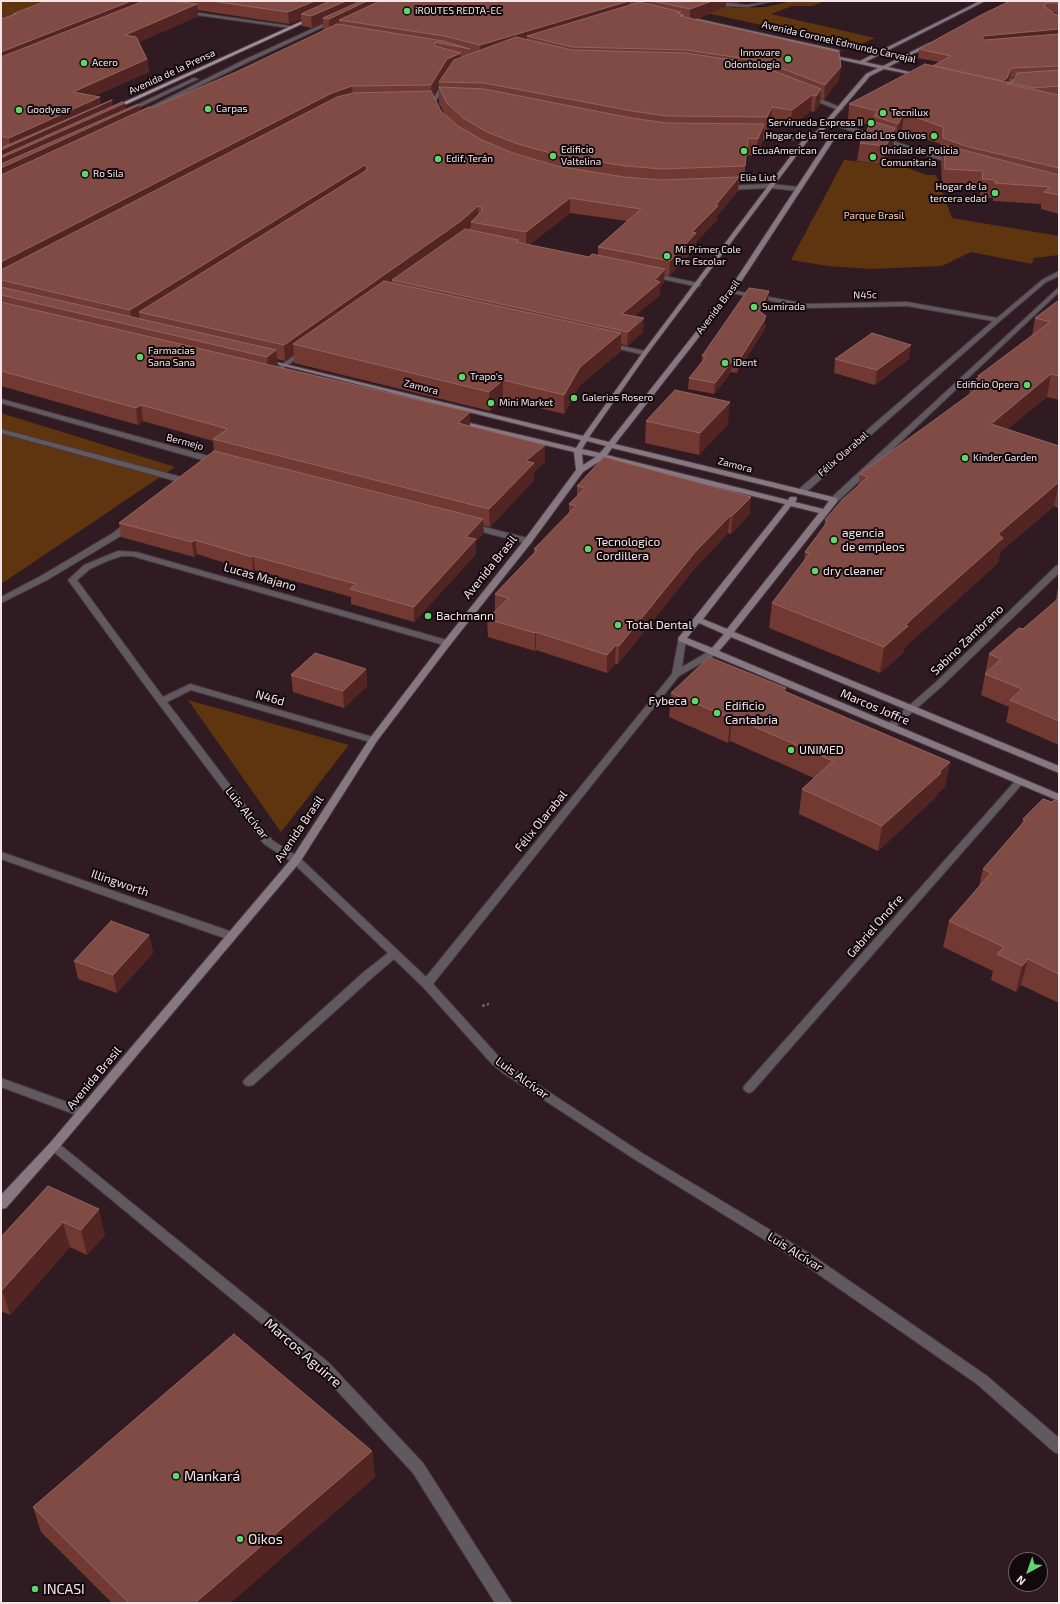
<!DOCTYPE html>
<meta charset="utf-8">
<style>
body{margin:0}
#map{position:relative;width:1060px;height:1604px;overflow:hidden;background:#301b22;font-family:"Exo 2",sans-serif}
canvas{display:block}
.frame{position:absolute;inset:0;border:2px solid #f4e5e9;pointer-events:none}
.north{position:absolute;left:1008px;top:1552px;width:40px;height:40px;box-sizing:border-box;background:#12090c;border:1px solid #6c6164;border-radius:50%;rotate:220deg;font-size:11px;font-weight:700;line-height:16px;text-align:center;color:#f4e5e9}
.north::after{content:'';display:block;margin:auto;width:14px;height:18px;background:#60d56a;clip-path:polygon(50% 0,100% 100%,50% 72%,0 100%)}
</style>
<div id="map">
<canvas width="1060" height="1604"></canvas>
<div class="frame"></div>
<div class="north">N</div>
</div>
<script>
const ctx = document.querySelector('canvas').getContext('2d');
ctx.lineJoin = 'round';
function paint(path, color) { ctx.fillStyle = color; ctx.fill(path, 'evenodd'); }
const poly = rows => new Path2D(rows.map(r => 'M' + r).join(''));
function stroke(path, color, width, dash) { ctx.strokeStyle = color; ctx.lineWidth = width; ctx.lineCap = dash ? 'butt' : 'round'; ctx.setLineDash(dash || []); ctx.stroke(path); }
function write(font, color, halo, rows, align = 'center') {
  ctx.font = font + ' "Exo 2",sans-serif'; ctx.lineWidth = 4; ctx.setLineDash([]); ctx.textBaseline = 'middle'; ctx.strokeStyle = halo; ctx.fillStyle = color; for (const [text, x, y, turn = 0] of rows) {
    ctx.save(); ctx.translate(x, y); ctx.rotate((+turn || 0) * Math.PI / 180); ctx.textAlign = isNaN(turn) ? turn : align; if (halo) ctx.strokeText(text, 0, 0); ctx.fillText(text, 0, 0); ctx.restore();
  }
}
const green = poly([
 [1,1,47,1,1,25],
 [652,1,701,1,736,8,765,7,792,1,825,1,812,6,792,6,771,14,875,38,857,46],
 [844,160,902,166,927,175,936,175,952,218,1059,236,1059,255,1034,258,1032,264,971,252,942,266,870,269,828,266,791,260],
 [1,413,175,467,1,584],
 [188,700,349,745,281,832]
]);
const path = poly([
 [482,1006,489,1004]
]);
const lane = poly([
 [706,1,747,5,773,1,747,7,727,6,706,1],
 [334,19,338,20,248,62,141,115,136,114,244,60,334,19],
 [194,78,198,79,129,112,124,111,194,78],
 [1027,78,1029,80,1014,81,1011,90,1004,94,999,93,1007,88,1010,79,1027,78]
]);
const street = poly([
 [185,11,290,26,292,27,290,28,183,13,185,11],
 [444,80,448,81,436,101,432,101,444,80],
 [808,94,842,108,843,109,838,110,806,97,806,95,808,94],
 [829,120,957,162,958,163,953,164,827,123,826,122,829,120],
 [750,136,807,136,810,138,807,140,748,139,748,137,750,136],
 [770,184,799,187,802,189,799,191,770,188,725,190,722,188,725,186,770,184],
 [1059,271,1059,276,1046,282,1000,321,804,494,798,494,798,490,993,321,907,306,807,308,732,293,729,291,730,290,807,304,907,302,997,318,1042,280,1059,271],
 [651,273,698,283,701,285,698,287,649,276,649,274,651,273],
 [1059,287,1059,292,837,502,831,502,831,498,1059,287],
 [608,343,645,351,648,353,645,355,606,346,606,344,608,343],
 [304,349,307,351,306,352,272,376,268,376,268,374,304,349],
 [1,399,219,459,220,461,219,463,213,463,1,403,1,399],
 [1,429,189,479,190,481,186,483,183,483,1,433,1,429],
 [127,522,130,522,134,524,119,537,47,580,1,603,1,597,41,576,113,533,127,522],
 [467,524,473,524,531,539,532,541,531,543,525,543,467,528,467,524],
 [118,551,136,552,450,641,451,643,450,645,444,645,132,556,122,556,107,561,90,569,77,580,163,697,190,684,376,738,378,740,376,742,370,742,191,690,167,702,272,840,300,858,426,977,672,674,679,637,685,637,686,639,682,667,711,650,717,650,718,652,717,654,679,676,433,984,500,1058,511,1067,642,1153,812,1255,987,1376,1059,1438,1059,1454,1054,1452,977,1384,802,1263,634,1159,503,1073,492,1064,423,987,394,959,373,977,253,1085,249,1086,245,1085,243,1082,245,1079,365,971,388,953,292,862,264,844,149,691,68,580,84,565,118,551],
 [1059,565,1059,573,941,687,893,729,887,729,885,727,887,725,935,683,1056,566,1059,565],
 [1020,778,1023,779,1025,781,1023,783,753,1091,749,1093,745,1091,743,1088,745,1085,1017,779,1020,778],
 [1,852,235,933,236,936,235,939,227,939,1,859,1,852],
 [1,1078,86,1109,88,1112,86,1115,82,1117,1,1087,1,1078],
 [54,1141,58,1143,328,1362,423,1463,512,1603,495,1603,413,1473,318,1370,50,1149,48,1146,50,1143,54,1141]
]);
const secondary = poly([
 [980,1,985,1,865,62,883,66,929,43,933,44,888,67,923,75,923,77,884,69,870,76,822,132,833,141,735,291,615,444,837,498,837,502,734,632,1059,766,1059,773,731,637,719,651,1059,794,1059,801,679,641,678,639,679,637,785,504,603,459,583,472,531,543,450,645,377,741,300,862,58,1149,6,1208,1,1209,1,1195,50,1143,292,858,370,738,444,641,525,539,576,470,574,452,457,424,453,422,457,420,576,448,581,440,264,361,264,359,583,436,643,352,805,137,817,131,866,74,878,68,825,56,825,54,860,61,980,1],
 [819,134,827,141,729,290,609,442,589,437,647,354,809,139,819,134],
 [587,441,606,446,600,453,582,449,587,441],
 [612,448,829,501,823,509,795,502,797,499,796,497,790,497,788,500,607,455,612,448],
 [582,454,596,457,583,465,582,454],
 [791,506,819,513,727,629,703,619,791,506],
 [699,623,724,634,712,648,687,638,699,623],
 [680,15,838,50,840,51,838,52,682,17,680,15]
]);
const primary = poly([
 [311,17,315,18,116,109,111,108,311,17]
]);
const wall = poly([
 [46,1,741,1,737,3,726,2,726,7,694,20,839,80,824,100,820,98,820,105,814,112,811,111,791,126,771,123,766,134,764,134,763,141,756,156,746,155,744,183,738,183,738,191,717,216,717,220,696,242,696,248,669,276,664,275,664,282,660,287,660,295,634,316,643,332,627,346,621,344,621,351,580,385,564,414,503,399,490,411,294,363,294,355,285,361,277,359,278,366,276,367,470,412,470,426,545,462,534,472,534,480,490,527,483,525,484,533,476,541,476,554,414,622,351,604,351,597,255,570,253,572,197,554,194,557,121,537,119,523,214,451,213,441,143,421,138,425,1,386,1,19,13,15,13,14],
 [197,10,289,24,301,19,302,26,312,28,323,23,323,29,326,30,236,72,152,108,140,112,139,105,126,109,125,103,113,106,101,105,94,96,149,72,147,59,139,42,198,16],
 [439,85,439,104,445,114,441,111,433,95],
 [570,213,627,221,598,247,598,255,589,257,529,245],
 [1010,1,1059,1,1059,214,1041,209,1041,204,993,201,993,198,980,197,980,189,942,186,941,162,942,156,941,155,940,144,902,130,896,140,894,140,893,146,884,164,857,161,860,143,869,125,848,120,849,104,939,62,918,58,919,49],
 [1052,12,1056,12,1055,14],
 [1015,77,1014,81,1011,83,1011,85,1011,83,1008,82,1010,78],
 [769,291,768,302,762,313,765,327,764,330,737,373,731,372,714,394,688,389,689,378,702,362,702,356],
 [1059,300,1059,400,1047,397,1007,429,1059,446,1059,507,1058,508,1054,506,1000,552,998,563,904,648,904,652,880,673,769,628,772,603,804,561,805,552,824,527,825,520,858,486,860,474,969,395,971,383,978,378,978,376,1032,336,1035,318],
 [835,359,909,359,875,385,834,373],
 [646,421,728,424,699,455,645,443],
 [577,486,750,514,731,534,728,533,695,568,618,664,615,664,607,673,536,650,535,651,488,637,487,619,495,611,495,594,534,553,534,549,569,513,569,504,577,496],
 [1059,583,1059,745,1006,722,1009,707,981,695,989,654,1023,629,1055,602],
 [366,669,367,686,344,708,293,692,291,675],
 [786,692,950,762,945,787,937,794,936,797,878,851,799,814,802,789,814,778,730,741,728,743,669,717,671,693],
 [1052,802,1059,802,1059,1003,1021,985,1016,992,991,980,993,971,943,947,949,921,979,886,983,869,1022,823,1023,819],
 [149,935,153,953,117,993,78,979,74,961],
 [48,1186,105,1235,87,1255,70,1247,10,1315,1,1311,1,1237],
 [372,1451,375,1477,230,1603,112,1603,41,1532,33,1507]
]);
const shadedWall = poly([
 [131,1,142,1,143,9,1,65,1,52],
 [315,1,343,1,301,14,301,19,289,24,288,12],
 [346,1,392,1,339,20,339,26,329,30,329,19,323,18,323,23,312,28,311,16],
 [629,1,629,13,527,36,527,43,480,57,480,45],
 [639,1,649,1,649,7,638,10],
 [712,1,726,1,726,7,690,21,690,9],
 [197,4,198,16,127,47,125,35],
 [681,12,681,16,684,15,684,28,677,13],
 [1059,29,1059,38,982,45,982,38,983,36],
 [461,53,461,65,439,82,439,85,431,98,431,85,447,59],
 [147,59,149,72,75,104,73,92],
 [841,67,839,80,824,100,825,85],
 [1011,68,1010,78,1007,84,1011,83,1008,99,1002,81],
 [352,86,353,98,1,278,1,262,332,93],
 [821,89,820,105,814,112,816,96],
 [812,95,811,111,791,126,792,110],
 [100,97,101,105,112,100,113,108,125,103,127,111,139,105,141,118,1,183,1,150,10,146,9,138],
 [772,107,771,123,766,134,767,117],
 [904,113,902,130,896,140,898,124],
 [764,124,763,141,756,156,758,139],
 [895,128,893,146,884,164,886,146],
 [365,165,366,179,139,312,140,320,132,325,130,310],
 [739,177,738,191,717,216,717,220,696,242,696,248,669,276,670,261,692,232],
 [570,198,570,213,526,247,526,232],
 [478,206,478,221,471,222,471,227,461,236,392,280,392,285,293,344,294,355,285,361,284,345],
 [665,269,664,282,660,287,660,295,622,327,622,314,655,280],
 [769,291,768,302,758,321,759,311],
 [766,316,764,330,737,373,738,362],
 [644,318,643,332,627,346,628,332],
 [621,333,621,351,580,385,564,414,564,395,580,367],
 [911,345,909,359,875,385,877,370],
 [276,350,278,366,268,373,267,357],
 [732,361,731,372,714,394,715,383],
 [1051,374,1047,397,986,447,991,424],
 [503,380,503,399,490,411,489,392],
 [730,402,728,424,699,455,700,433],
 [141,405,143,421,138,425,136,408],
 [470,412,470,429,458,423],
 [545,445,545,462,534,472,534,480,490,527,489,509,526,461],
 [1059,482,1054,506,1000,552,998,563,904,648,904,652,880,673,884,647,998,534],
 [751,497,750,514,731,534,732,516],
 [730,516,728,533,695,568,618,664,619,646,696,551],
 [483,519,484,533,476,541,476,554,414,622,414,607,466,537],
 [195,540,197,554,194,557,192,542],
 [253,556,255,570,253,572,252,557],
 [536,632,536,650,535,651,535,633],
 [616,645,615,664,607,673,607,655],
 [366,669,367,686,344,708,343,691],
 [732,717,730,741,728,743,730,718],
 [950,762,945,787,937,794,936,797,878,851,882,826],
 [149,935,153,953,117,993,113,975],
 [1028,959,1021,985,1016,992,1022,966],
 [99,1209,105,1235,87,1255,81,1230],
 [63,1222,70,1247,10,1315,2,1290],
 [372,1451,375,1477,230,1603,195,1603]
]);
const building = poly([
 [46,1,131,1,1,52,1,19,16,14,13,14,46,1],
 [144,1,173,1,197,4,125,35,136,37,147,59,73,92,100,97,9,138,1,136,1,57,144,1],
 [211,1,315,1,288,12,211,1],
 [330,1,346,1,311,16,301,14,330,1],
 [361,1,367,1,329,19,323,18,361,1],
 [380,1,490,1,496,2,497,1,629,1,480,45,444,36,339,20,380,1],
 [652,1,712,1,690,9,652,1],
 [1010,1,1059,1,1059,3,1045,3,1044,6,1059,17,1059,29,983,36,982,38,985,40,1059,34,1059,66,1011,68,1007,78,1002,81,933,66,951,56,919,49,981,15,1010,1],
 [640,2,681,12,677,13,684,15,680,16,839,52,841,67,825,85,786,70,754,60,686,50,572,47,527,36,640,2],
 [337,24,443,41,470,49,435,42,435,46,461,53,447,59,431,85,352,86,332,93,1,262,1,175,149,107,152,108,236,72,337,24],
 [516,37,572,50,686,53,753,63,821,89,816,96,812,95,792,110,772,107,767,117,667,116,632,111,484,83,439,82,454,60,516,37],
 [925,64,1011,83,1007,84,1059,95,1059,168,969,147,943,138,943,127,904,113,898,124,874,116,878,111,849,104,925,64],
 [1059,70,1059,86,1033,88,1011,83,1014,81,1017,73,1059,70],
 [439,87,484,89,631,118,667,123,764,124,758,139,748,138,745,166,662,169,625,166,558,155,518,144,487,132,463,118,447,103,439,87],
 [431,91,441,111,458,126,482,140,513,153,557,166,624,177,662,180,739,177,716,205,718,206,692,232,696,233,670,261,598,247,641,209,570,198,526,232,471,222,482,211,482,208,478,206,461,221,284,345,139,312,367,170,368,167,365,165,130,310,1,280,1,270,337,97,353,93,431,91],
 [112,100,1,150,1,148,112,100],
 [122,102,125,103,1,158,1,156,122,102],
 [136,105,139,105,1,168,1,164,136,105],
 [872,121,895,128,886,146,860,143,872,121],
 [944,145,1059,175,1059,195,1044,192,1050,187,995,183,995,180,982,179,983,171,945,169,944,145],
 [465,229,519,240,516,242,589,257,592,254,665,269,655,280,660,282,622,314,644,318,628,332,392,280,465,229],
 [384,281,621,333,580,367,564,395,503,380,489,392,293,344,384,281],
 [1,287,276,350,267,357,1,295,1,287],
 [749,288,769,291,759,311,766,316,764,319,765,319,738,362,732,361,715,383,689,378,706,357,702,356,749,288],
 [1059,300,1059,376,1051,374,991,424,1059,446,1059,482,998,534,1003,538,905,625,908,626,884,647,772,603,810,553,805,552,828,521,825,520,843,499,868,477,860,474,981,386,971,383,980,376,978,376,1050,322,1035,318,1059,300],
 [1,302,470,412,458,423,545,445,526,461,534,463,489,509,213,439,228,429,141,405,136,408,1,371,1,302],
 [872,333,911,345,877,370,835,359,872,333],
 [675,390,730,402,700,433,646,421,675,390],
 [214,451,483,519,466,537,476,539,414,607,350,589,356,584,253,556,252,557,195,540,192,542,119,523,214,451],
 [604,457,751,497,732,516,730,516,696,551,619,646,616,645,607,655,536,632,535,633,487,619,509,598,495,594,537,550,534,549,576,506,569,504,585,488,577,486,604,457],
 [1059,598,1059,721,1010,700,1022,689,985,674,1001,659,989,654,1019,628,1023,629,1059,598],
 [315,653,366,669,343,691,291,675,315,653],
 [709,657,786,688,784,691,950,762,939,772,941,773,882,826,802,789,833,761,732,717,730,718,671,693,709,657],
 [1043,799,1052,802,1054,800,1059,802,1059,974,1028,959,1022,966,997,954,1004,947,949,921,991,873,983,869,1025,821,1023,819,1043,799],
 [111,921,149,935,113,975,74,961,111,921],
 [48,1186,99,1209,81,1230,63,1222,2,1290,1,1290,1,1237,48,1186],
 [234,1334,372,1451,195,1603,129,1603,33,1507,234,1334]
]);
const markers = [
 [407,11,4,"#60d56a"],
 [788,59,4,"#60d56a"],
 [84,63,4,"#60d56a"],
 [208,109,4,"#60d56a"],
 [19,110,4,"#60d56a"],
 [883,113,4,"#60d56a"],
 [871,123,4,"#60d56a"],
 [934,136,4,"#60d56a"],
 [744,151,4,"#60d56a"],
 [553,156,4,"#60d56a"],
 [873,157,4,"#60d56a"],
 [438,159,4,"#60d56a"],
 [85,174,4,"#60d56a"],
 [995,193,4,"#60d56a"],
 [667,256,4,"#60d56a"],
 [754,307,4,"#60d56a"],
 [140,357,4,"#60d56a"],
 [725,363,4,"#60d56a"],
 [462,377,4,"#60d56a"],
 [1027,385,4,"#60d56a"],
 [574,398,4,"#60d56a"],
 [491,403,4,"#60d56a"],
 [965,458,4,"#60d56a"],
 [834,540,4,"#60d56a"],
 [588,549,4,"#60d56a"],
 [815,571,4,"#60d56a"],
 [428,616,4,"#60d56a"],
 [618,625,4,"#60d56a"],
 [695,701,4,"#60d56a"],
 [717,713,4,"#60d56a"],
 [791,750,4,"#60d56a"],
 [176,1476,4,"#60d56a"],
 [240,1539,4,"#60d56a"],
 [35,1589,4,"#60d56a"]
];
const farPoinames = [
 ["iROUTES REDTA-EC",415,11],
 ["Innovare",780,53,"right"],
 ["Odontología",780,65,"right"],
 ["Acero",92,63],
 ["Carpas",216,109],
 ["Goodyear",27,110],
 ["Tecnilux",891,113],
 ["Servirueda Express II",863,123,"right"],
 ["Hogar de la Tercera Edad Los Olivos",926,136,"right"],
 ["Edificio",561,150],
 ["Valtelina",561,162],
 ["EcuaAmerican",752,151],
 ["Unidad de Policia",881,151],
 ["Comunitaria",881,163],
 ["Edif. Terán",446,159],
 ["Ro Sila",93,174],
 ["Hogar de la",987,187,"right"],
 ["tercera edad",987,199,"right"],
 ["Mi Primer Cole",675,250],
 ["Pre Escolar",675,262],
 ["Sumirada",762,307],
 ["Farmacias",148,351],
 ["Sana Sana",148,363],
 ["iDent",733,363],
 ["Trapo's",470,377],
 ["Edificio Opera",1019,385,"right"],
 ["Galerias Rosero",582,398],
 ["Mini Market",499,403],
 ["Kinder Garden",973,458]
];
const farStreetnames = [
 ["Avenida Coronel Edmundo Carvajal",839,42,13],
 ["Avenida de la Prensa",172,72,-25],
 ["Elia Liut",758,178],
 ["N45c",865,295,-1],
 ["Avenida Brasil",718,307,-53],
 ["Zamora",421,387,14],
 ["Bermejo",185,442,15],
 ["Félix Olarabal",843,454,-41],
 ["Zamora",735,465,14]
];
const farParknames = [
 ["Parque Brasil",874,216]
];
const poiNames = [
 ["agencia",842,533],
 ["de empleos",842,547],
 ["Tecnologico",596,542],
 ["Cordillera",596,556],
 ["dry cleaner",823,571],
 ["Bachmann",436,616],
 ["Total Dental",626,625],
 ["Fybeca",687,701,"right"],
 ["Edificio",725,706],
 ["Cantabria",725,720],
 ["UNIMED",799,750]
];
const streetNames = [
 ["Avenida Brasil",490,567,-51],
 ["Lucas Majano",260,577,16],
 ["Sabino Zambrano",967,640,-44],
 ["N46d",270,698,16],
 ["Marcos Joffre",875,707,23],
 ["Luis Alcívar",247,813,52],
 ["Félix Olarabal",541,821,-51],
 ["Avenida Brasil",299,829,-56],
 ["Illingworth",120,883,19],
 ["Gabriel Onofre",875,926,-49],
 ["Avenida Brasil",94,1078,-50],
 ["Luis Alcívar",522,1078,36],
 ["Luis Alcívar",795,1252,32]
];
const nearStreetnames = [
 ["Marcos Aguirre",303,1353,41]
];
const nearPoinames = [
 ["Mankará",184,1476],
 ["Oikos",248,1539],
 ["INCASI",43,1589]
];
paint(green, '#5f350f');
stroke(lane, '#4b373e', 2);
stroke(street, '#4b373e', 2);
stroke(secondary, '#4b373e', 2);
stroke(primary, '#4b373e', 2);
stroke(path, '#715e64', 2.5, [3, 2]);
paint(lane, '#615960');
paint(street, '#615960');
paint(secondary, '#857883');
paint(primary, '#a08f9e');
paint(wall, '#723932');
paint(shadedWall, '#522523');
paint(building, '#804b45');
stroke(building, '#92645f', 1);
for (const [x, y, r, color] of markers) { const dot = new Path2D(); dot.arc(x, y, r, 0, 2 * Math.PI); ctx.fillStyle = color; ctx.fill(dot); stroke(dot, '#12090c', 1.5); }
write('10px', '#f4e5e9', '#12090c', farPoinames, 'left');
write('10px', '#f4e5e9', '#12090c', farStreetnames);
write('10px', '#feceab', '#12090c', farParknames);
write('12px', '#f4e5e9', '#12090c', poiNames, 'left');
write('12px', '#f4e5e9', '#12090c', streetNames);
write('14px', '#f4e5e9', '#12090c', nearStreetnames);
write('14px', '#f4e5e9', '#12090c', nearPoinames, 'left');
</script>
